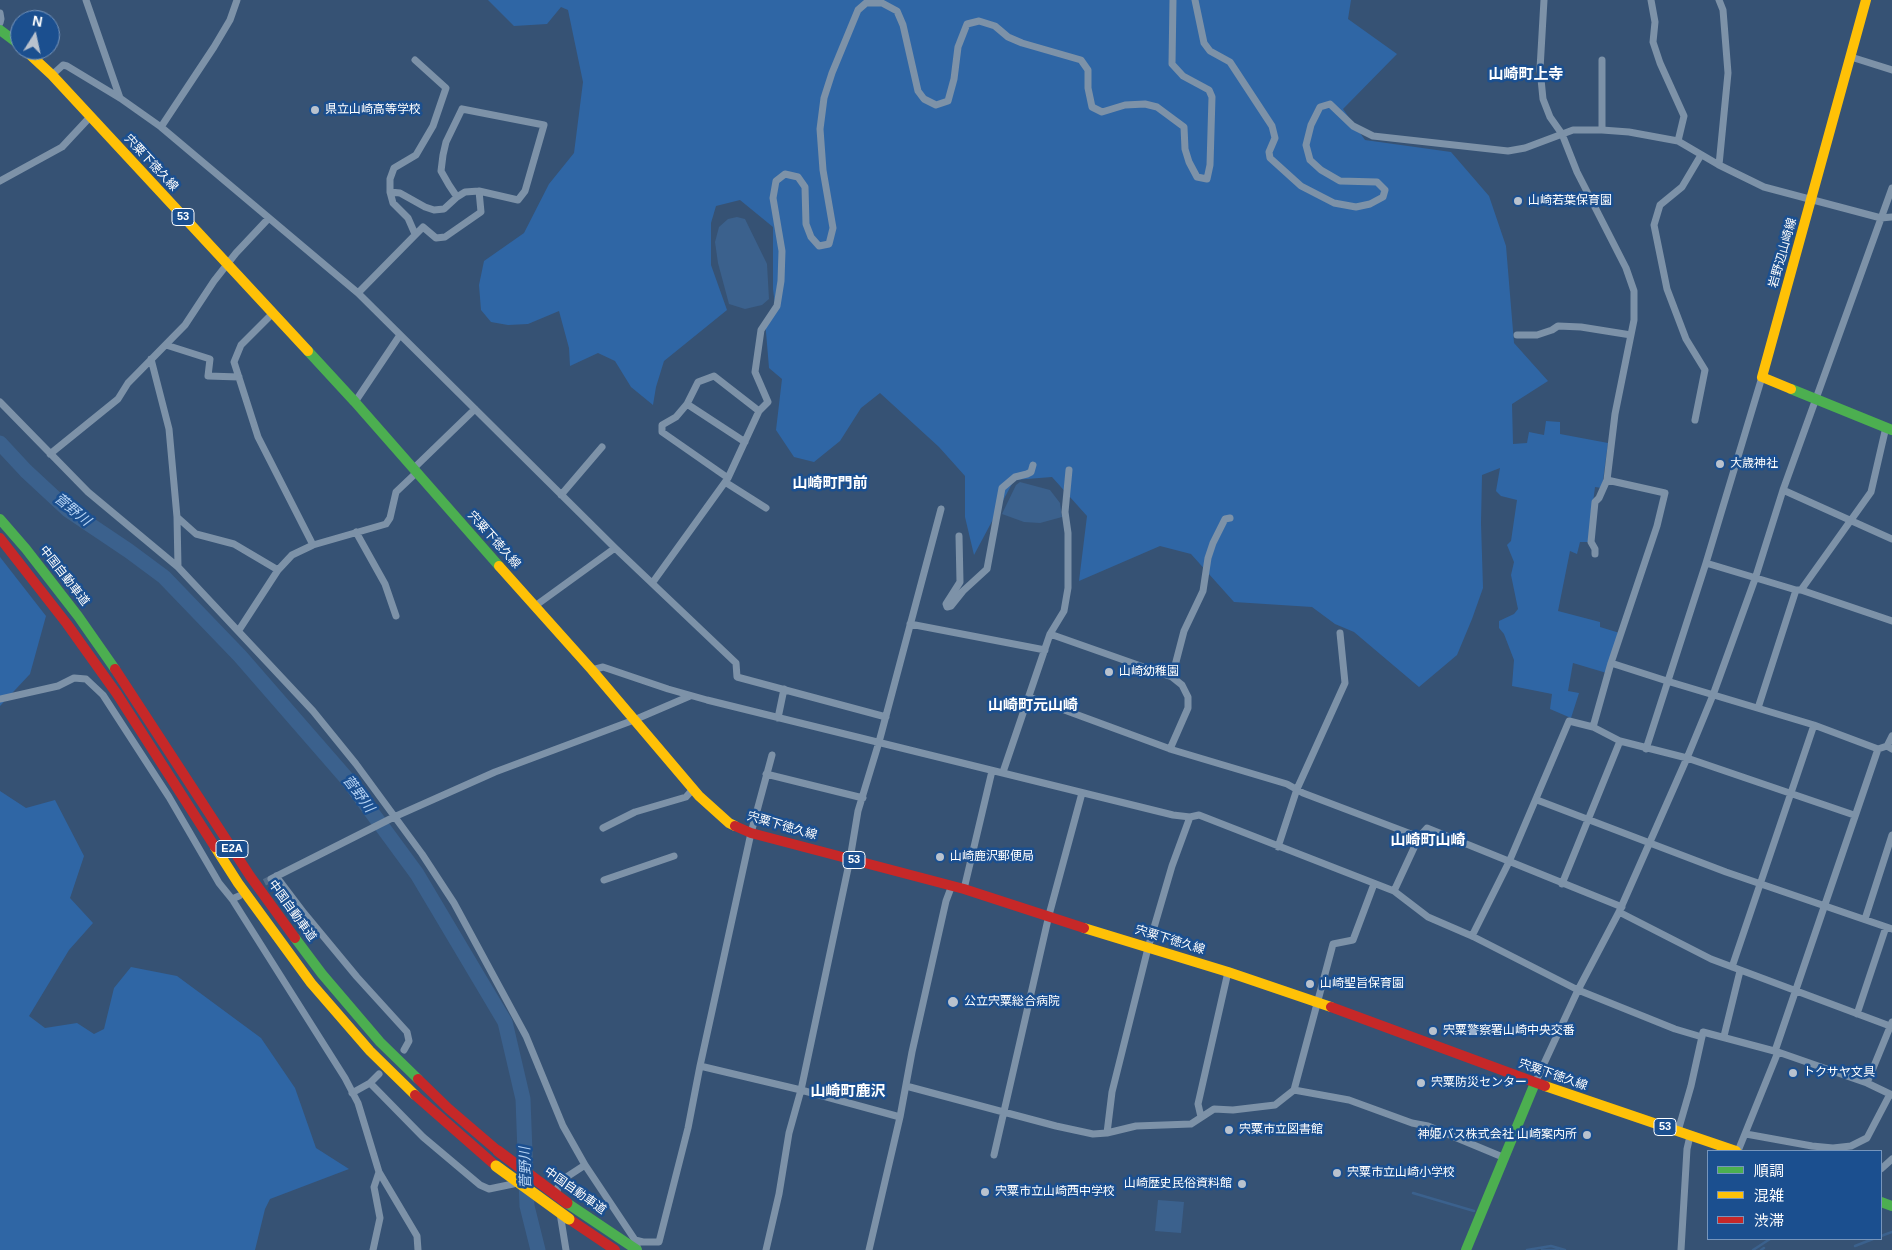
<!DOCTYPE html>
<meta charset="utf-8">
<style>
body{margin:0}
#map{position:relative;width:1892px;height:1250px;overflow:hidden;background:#365274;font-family:Arial,"Noto Sans JP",sans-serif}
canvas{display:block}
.legend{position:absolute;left:1707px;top:1150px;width:175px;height:90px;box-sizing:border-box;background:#1b4f8f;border:1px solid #7695bc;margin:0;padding:6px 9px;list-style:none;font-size:15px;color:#fff}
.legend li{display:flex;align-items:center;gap:10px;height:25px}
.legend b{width:25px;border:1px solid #7695bc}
.north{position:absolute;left:10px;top:10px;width:50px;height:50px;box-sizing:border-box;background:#1b4f8f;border:1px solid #7695bc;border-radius:50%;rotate:10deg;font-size:14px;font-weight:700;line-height:20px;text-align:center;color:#fff}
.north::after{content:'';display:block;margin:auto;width:18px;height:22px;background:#b9c2ce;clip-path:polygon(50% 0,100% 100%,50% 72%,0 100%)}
</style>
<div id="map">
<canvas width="1892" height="1250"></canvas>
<ul class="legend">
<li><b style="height:6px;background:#4caf50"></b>順調</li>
<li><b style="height:6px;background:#ffc107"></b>混雑</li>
<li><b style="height:6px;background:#c62828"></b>渋滞</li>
</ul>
<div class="north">N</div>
</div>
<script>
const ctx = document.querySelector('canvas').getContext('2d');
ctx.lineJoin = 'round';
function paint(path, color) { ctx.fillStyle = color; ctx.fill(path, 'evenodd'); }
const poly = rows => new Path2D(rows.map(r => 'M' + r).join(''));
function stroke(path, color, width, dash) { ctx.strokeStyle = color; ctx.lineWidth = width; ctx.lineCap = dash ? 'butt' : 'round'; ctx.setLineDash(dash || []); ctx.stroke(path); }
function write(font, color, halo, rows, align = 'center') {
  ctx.font = font + ' Arial,"Noto Sans JP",sans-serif'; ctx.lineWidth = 5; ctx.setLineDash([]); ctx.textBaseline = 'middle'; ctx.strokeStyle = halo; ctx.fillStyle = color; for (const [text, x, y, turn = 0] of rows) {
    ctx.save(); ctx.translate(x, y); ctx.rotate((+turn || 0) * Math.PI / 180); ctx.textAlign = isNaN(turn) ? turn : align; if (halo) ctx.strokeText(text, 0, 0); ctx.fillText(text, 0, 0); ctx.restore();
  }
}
const green = poly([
 [488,0,1351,0,1348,19,1397,54,1343,109,1365,140,1451,152,1489,196,1506,246,1514,343,1548,381,1512,404,1513,444,1527,443,1529,432,1544,435,1546,421,1560,422,1560,434,1608,443,1602,488,1595,487,1588,542,1580,542,1577,554,1570,551,1558,611,1600,622,1600,627,1623,634,1610,674,1573,663,1568,691,1579,693,1571,718,1550,709,1552,694,1512,686,1514,660,1504,634,1499,628,1499,621,1514,614,1518,609,1511,575,1514,562,1507,545,1511,541,1517,500,1501,496,1496,491,1500,468,1482,475,1481,523,1483,588,1472,619,1457,655,1419,687,1354,632,1335,624,1312,607,1234,602,1191,554,1160,546,1079,581,1087,516,1052,477,1014,480,974,555,965,517,965,476,939,447,880,393,861,408,840,441,814,462,794,457,776,430,782,379,769,368,765,320,776,313,773,289,773,227,740,200,716,206,711,223,711,265,727,310,664,361,656,387,653,405,631,387,615,361,598,353,570,366,569,348,559,311,528,324,508,325,491,322,481,310,479,285,484,261,524,233,549,184,574,153,583,82,568,10,561,7,547,24,514,26],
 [0,557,46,616,30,674,0,706],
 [0,791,26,808,55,800,84,856,70,898,93,923,69,950,29,1016,45,1028,77,1023,94,1034,104,1029,114,988,131,967,177,976,261,1038,295,1088,316,1148,349,1169,270,1199,265,1209,255,1250,0,1250]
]);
const water = poly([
 [737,217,745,219,767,264,769,299,762,305,745,309,729,304,718,263,715,242,719,227,728,219],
 [1020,482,1050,490,1060,503,1062,517,1040,523,1024,522,1002,514,1016,485],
 [1158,1200,1184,1202,1181,1233,1155,1231]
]);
const stream = poly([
 [1413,1193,1474,1211],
 [1881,1236,1892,1232],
 [1855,1246,1873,1239],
 [1527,1250,1551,1246,1565,1250],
 [1542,1250,1558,1250],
 [1753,1250,1770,1239],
 [1761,1250,1764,1248]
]);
const river = poly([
 [0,443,26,471,68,510,129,551,164,577,240,656,348,780,417,874,505,1022,523,1099,527,1206,538,1250]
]);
const streetTunnel = poly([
 [255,887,271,879]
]);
const street = poly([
 [86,0,120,98],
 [1195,0,1204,43,1210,51,1230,62,1272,126,1275,138,1269,152,1270,158,1301,186,1334,203,1356,207,1370,204,1383,197,1385,190,1377,182,1340,181,1321,170,1310,160,1306,145,1311,125,1320,107,1330,104,1353,126,1373,136,1508,151,1525,148,1573,130,1602,130,1629,132,1678,141,1719,165,1764,187,1881,218,1892,217],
 [1544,0,1540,69,1543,99,1550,117,1562,134,1577,172,1626,268,1634,291,1634,320,1615,414,1607,480,1665,493,1657,526,1611,663,1593,727],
 [1651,0,1655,22,1653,42,1660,63,1684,116,1678,141],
 [0,13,1,19,0,23],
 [1851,57,1892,70],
 [415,60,446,88,433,126,416,155,394,168,390,179,390,192,393,203,408,218,415,234],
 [1602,60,1602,130],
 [52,75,63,65,67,66,120,98,161,127,358,293,615,548,736,663,737,677,886,717],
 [462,109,544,125,525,191,518,200,479,191,465,192,457,197,449,185,441,171,443,155,446,142,462,109],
 [161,127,214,47,230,20,237,0],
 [1719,165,1728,73,1723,10,1719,0],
 [0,181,62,147,90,117],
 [390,192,400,193,425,207,434,210,444,209,457,197],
 [358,293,423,227,436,238,445,237,481,212,479,191],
 [273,313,241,345,234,362,258,437,313,545,386,524,390,518,396,492,416,473],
 [1517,335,1537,335,1552,330,1558,326,1581,327,1631,335],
 [166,345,210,359,208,376,239,377],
 [151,359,169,429,177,517,196,534,234,544,278,570],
 [0,402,88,492,178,567,313,711,356,764,422,854,454,903,526,1036,563,1126,585,1165,635,1240,638,1250],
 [355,402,400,335],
 [687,404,745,442],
 [1695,420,1705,370,1686,339,1667,289,1654,225,1660,205,1682,187,1701,155],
 [50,454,118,399,128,383,185,325,214,281,236,253,268,219],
 [413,469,475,409],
 [728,478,662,432,662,425,676,417,687,404,698,382,714,376,759,411],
 [725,482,766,508],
 [1783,490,1892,539],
 [561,495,602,447],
 [177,517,178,567],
 [356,532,385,584,396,616],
 [959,536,960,582,946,604,947,607,951,606,963,591,987,569,1002,488,1015,477,1027,474,1031,472,1033,465],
 [1595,554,1595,549,1591,542,1595,502,1599,498,1607,480],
 [1706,563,1796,590,1801,590,1892,621],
 [653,582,728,478,759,411,768,402,755,372,761,330,777,306,781,281,782,251,773,198,776,181,785,174,798,177,805,187,806,224,811,237,819,246,829,244,833,228,823,170,820,129,824,98,832,73,858,10,866,3,882,3,897,11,903,25,918,91,924,99,936,105,948,101,954,79,958,47,967,24,979,21,995,26,1008,37,1022,43,1081,60,1088,70,1088,88,1092,107,1102,112,1125,105,1145,104,1157,107,1184,127,1185,149,1189,162,1197,177,1207,179,1210,165,1212,97,1209,90,1183,76,1172,64,1173,0],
 [1801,590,1871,492,1886,427],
 [535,606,615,548],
 [910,624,1045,650],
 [239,630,278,570,292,555,313,545],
 [1050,634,1172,677,1182,685,1188,697,1188,708,1170,749],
 [1611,663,1667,681,1814,725,1878,749,1887,746,1892,749],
 [592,670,603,667,668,689,707,700,1173,815,1190,817,1199,815,1394,891,1428,917,1472,936,1578,990,1675,1029,1702,1037],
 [1172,677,1184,631,1203,591,1208,558,1213,543,1225,519,1230,518],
 [1029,697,1173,750,1287,784,1303,793,1419,837,1427,828,1622,907],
 [0,699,58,686,74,678,86,679,103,695,169,797,219,883,232,899,345,1078,358,1103,379,1172,417,1236,418,1250],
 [1758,708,1796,590],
 [778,718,784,689],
 [1887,746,1892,736],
 [1646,749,1706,563,1762,377],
 [1003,772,1050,634,1064,611,1068,588,1068,533,1065,512,1069,470],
 [766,774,863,798],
 [1537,800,1726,872,1892,929],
 [603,828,635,812,686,797,693,789],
 [1278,847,1297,789,1345,683,1340,633],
 [276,876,304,913,357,977,407,1032,409,1041,404,1050],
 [271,879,394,817,495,772,634,720,690,696],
 [604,880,674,856],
 [1562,884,1620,741],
 [964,889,992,771],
 [1394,891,1419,837],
 [232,899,239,896],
 [1619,912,1711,959,1890,1026],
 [1865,919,1892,835],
 [1472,936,1509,862,1569,721,1593,727,1620,741,1687,758,1854,815],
 [1732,967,1814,725],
 [1857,1014,1886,927],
 [1724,1036,1740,971],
 [1775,1051,1878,749],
 [700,1066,801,1090,900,1117],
 [370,1083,423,1137,480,1185,489,1189,513,1184],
 [1535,1083,1578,990,1619,912,1687,758,1713,695,1755,579,1783,490,1892,188],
 [1867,1083,1892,1022],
 [906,1086,1056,1126,1093,1134,1107,1133,1136,1126,1191,1124,1214,1109,1233,1110,1275,1105,1294,1090,1333,944,1353,940,1374,884],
 [1294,1090,1349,1100,1412,1123,1428,1126,1505,1158],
 [352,1093,370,1083,379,1074],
 [1201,1117,1198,1104,1228,972],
 [1678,1131,1691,1086,1703,1032,1778,1052,1867,1083,1892,1095],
 [1107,1133,1112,1092,1148,948,1172,866,1190,817],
 [1746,1134,1812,1146,1833,1148,1851,1146,1867,1138,1890,1094],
 [1738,1151,1778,1052],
 [994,1155,1049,915,1082,793],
 [1881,1169,1892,1159],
 [558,1195,557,1189,562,1180,585,1165],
 [560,1213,566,1250],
 [635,1240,643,1242,659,1242,688,1128,700,1066,751,833,772,755],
 [373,1250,380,1218,374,1187,379,1172],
 [766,1250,779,1194,789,1133,801,1090,850,859,858,811,879,742,941,509],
 [869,1250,900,1117,912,1052,946,901,952,885],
 [1681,1250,1687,1149,1690,1136]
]);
const fast = poly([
 [0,30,20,45],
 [308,351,355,402,499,566],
 [1791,389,1892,430],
 [0,519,26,549,78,616,115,669],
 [295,938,322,974,380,1042,418,1079],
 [1881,1202,1892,1206],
 [567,1203,637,1250],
 [1466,1250,1535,1083]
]);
const slow = poly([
 [25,50,52,75,308,351],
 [1791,389,1762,377,1866,0],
 [499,566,592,670,699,796,729,823,735,826],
 [215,847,238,883,311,983,370,1051,415,1095],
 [1084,928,1228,972,1331,1007],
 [1545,1086,1736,1151]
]);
const jam = poly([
 [0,538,67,624,117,694,215,847],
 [115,669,250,876,295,938],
 [735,826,751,833,964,889,1084,928],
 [1331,1007,1545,1086],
 [418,1079,449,1109,498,1151],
 [415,1095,496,1166],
 [569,1219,615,1250]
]);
const slowBridge = poly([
 [496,1166,569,1219]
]);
const jamBridge = poly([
 [498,1151,567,1203]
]);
const markers = [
 [315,110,5,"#b9c2ce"],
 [1518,201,5,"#b9c2ce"],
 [1720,464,5,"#b9c2ce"],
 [1109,672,5,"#b9c2ce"],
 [940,857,5,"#b9c2ce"],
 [1310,984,5,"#b9c2ce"],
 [953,1002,6,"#b9c2ce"],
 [1433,1031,5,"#b9c2ce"],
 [1793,1073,5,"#b9c2ce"],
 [1421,1083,5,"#b9c2ce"],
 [1229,1130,5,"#b9c2ce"],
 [1587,1135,5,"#b9c2ce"],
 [1337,1173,5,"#b9c2ce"],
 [1242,1184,5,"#b9c2ce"],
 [985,1192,5,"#b9c2ce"]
];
const shields = [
 [183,217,22],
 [232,849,32],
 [854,860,22],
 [1665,1127,22]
];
const shieldNames = [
 ["53",183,217],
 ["E2A",232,849],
 ["53",854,860],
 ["53",1665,1127]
];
const poiNames = [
 ["県立山崎高等学校",325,110],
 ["山崎若葉保育園",1528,201],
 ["大歳神社",1730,464],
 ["山崎幼稚園",1119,672],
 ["山崎鹿沢郵便局",950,857],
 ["山崎聖旨保育園",1320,984],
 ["公立宍粟総合病院",964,1002],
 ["宍粟警察署山崎中央交番",1443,1031],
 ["トクサヤ文具",1803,1073],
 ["宍粟防災センター",1431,1083],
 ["宍粟市立図書館",1239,1130],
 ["神姫バス株式会社 山崎案内所",1577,1135,"right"],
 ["宍粟市立山崎小学校",1347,1173],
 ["山崎歴史民俗資料館",1232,1184,"right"],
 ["宍粟市立山崎西中学校",995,1192]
];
const streetNames = [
 ["宍粟下徳久線",151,163,47],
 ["岩野辺山崎線",1783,253,-74],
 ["宍粟下徳久線",494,540,48],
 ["中国自動車道",64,576,52],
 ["宍粟下徳久線",782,826,16],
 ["中国自動車道",292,911,54],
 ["宍粟下徳久線",1170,940,17],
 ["宍粟下徳久線",1553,1075,19],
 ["中国自動車道",575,1191,35]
];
const waterNames = [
 ["菅野川",72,510,39],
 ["菅野川",358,794,53],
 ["菅野川",526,1168,-92]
];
const quarterNames = [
 ["山崎町上寺",1526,75],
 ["山崎町門前",830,484],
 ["山崎町元山崎",1033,706],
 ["山崎町山崎",1428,841],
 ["山崎町鹿沢",848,1092]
];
paint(green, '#2f66a5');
paint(water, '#3b618d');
stroke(stream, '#3b618d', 2.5);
stroke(river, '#3b618d', 15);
stroke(streetTunnel, '#546c89', 7, [7, 3.5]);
stroke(street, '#7d92a8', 7);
stroke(fast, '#4caf50', 10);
stroke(slow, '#ffc107', 10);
stroke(jam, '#c62828', 10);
stroke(slowBridge, '#ffc107', 11);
stroke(jamBridge, '#c62828', 11);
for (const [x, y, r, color] of markers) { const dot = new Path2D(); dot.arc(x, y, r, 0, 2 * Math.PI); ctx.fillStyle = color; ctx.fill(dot); stroke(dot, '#1b4f8f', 2); }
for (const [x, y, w] of shields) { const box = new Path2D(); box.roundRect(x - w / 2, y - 8.5, w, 17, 4); ctx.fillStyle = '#1b4f8f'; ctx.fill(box); stroke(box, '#fff', 1); }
write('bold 11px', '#fff', null, shieldNames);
write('12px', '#fff', '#1b4f8f', poiNames, 'left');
write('12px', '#fff', '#1b4f8f', streetNames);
write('italic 14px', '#b5d3f5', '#1b4f8f', waterNames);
write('bold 15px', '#fff', '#1b4f8f', quarterNames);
</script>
